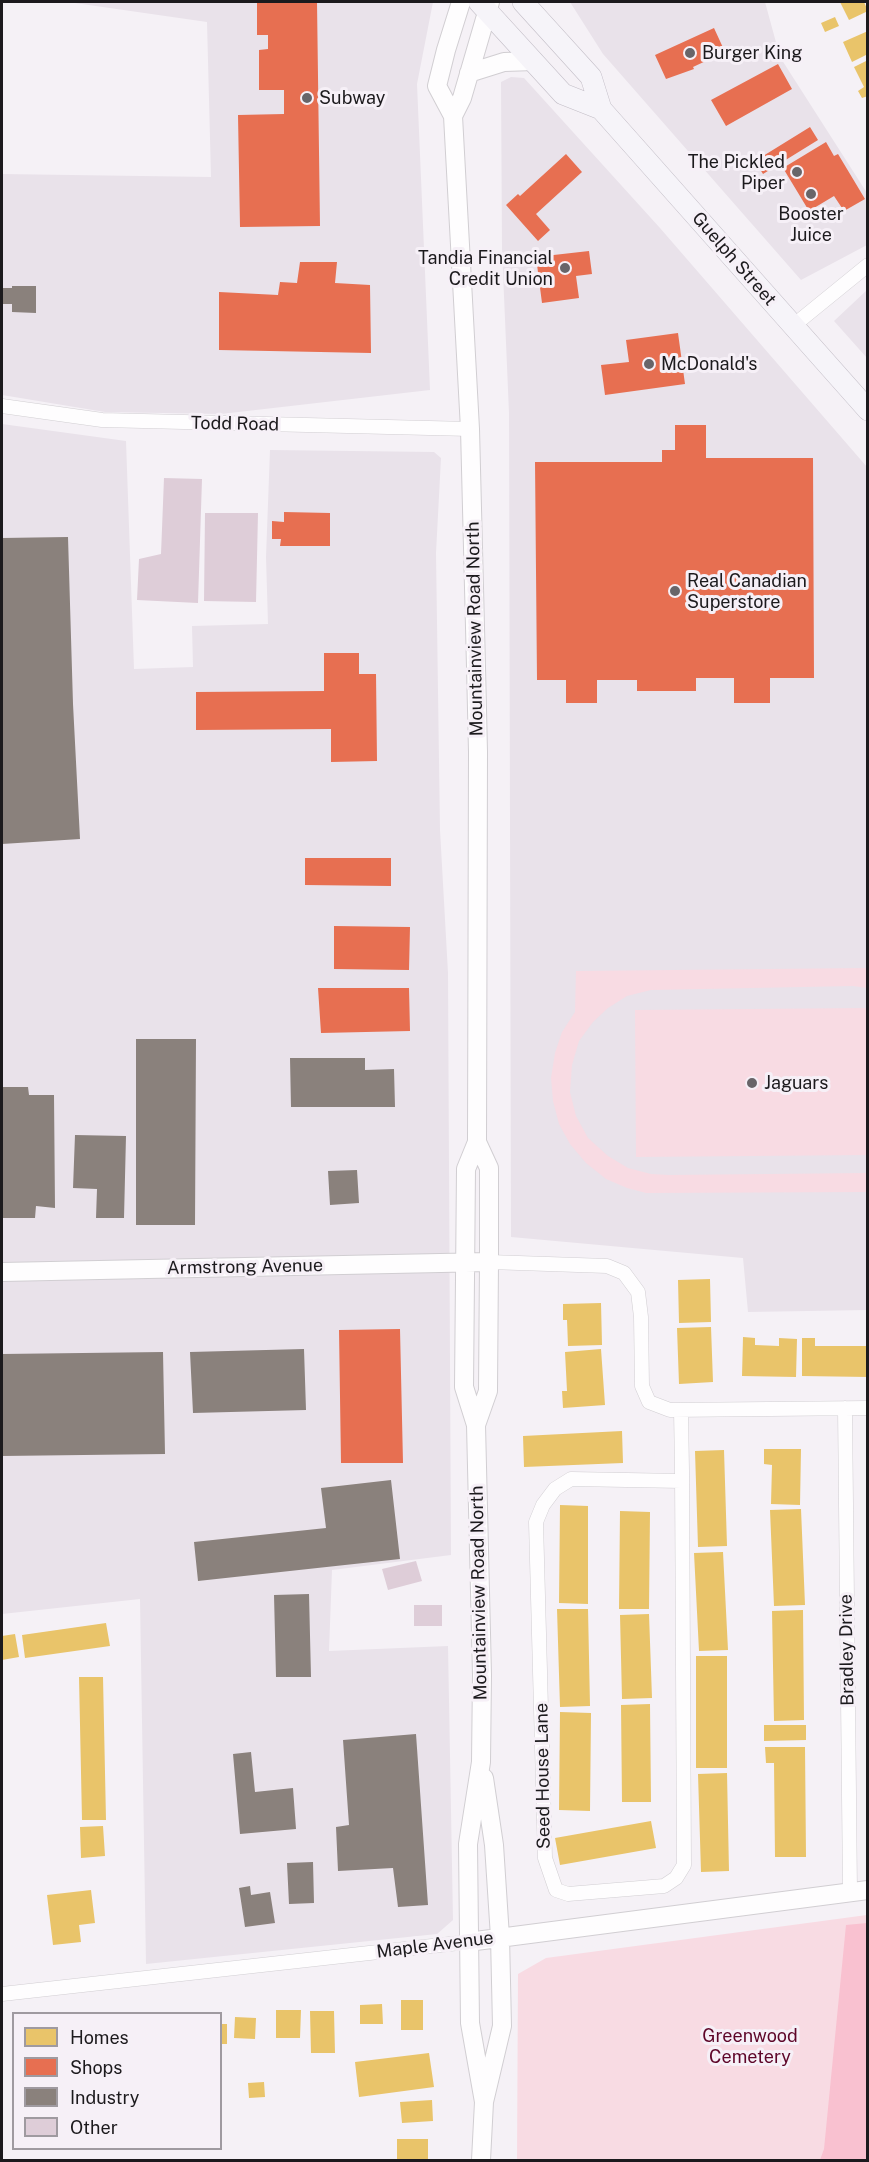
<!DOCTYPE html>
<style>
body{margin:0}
#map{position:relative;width:869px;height:2162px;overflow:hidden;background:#f5f1f6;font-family:"Public Sans",sans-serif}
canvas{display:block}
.frame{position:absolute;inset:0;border:3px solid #1c1a1d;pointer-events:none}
.legend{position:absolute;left:12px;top:2012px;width:210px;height:138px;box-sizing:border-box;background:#f6f0f7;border:2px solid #9f9aa0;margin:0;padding:8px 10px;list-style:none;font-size:18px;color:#1c1a1d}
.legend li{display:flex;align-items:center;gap:12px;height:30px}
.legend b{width:30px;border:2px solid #9f9aa0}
</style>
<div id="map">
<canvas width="869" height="2162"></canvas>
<div class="frame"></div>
<ul class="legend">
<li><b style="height:16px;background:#e9c46a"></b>Homes</li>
<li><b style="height:16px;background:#e76f51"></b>Shops</li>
<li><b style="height:16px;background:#8a817c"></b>Industry</li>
<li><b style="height:16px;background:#decdd8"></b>Other</li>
</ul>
</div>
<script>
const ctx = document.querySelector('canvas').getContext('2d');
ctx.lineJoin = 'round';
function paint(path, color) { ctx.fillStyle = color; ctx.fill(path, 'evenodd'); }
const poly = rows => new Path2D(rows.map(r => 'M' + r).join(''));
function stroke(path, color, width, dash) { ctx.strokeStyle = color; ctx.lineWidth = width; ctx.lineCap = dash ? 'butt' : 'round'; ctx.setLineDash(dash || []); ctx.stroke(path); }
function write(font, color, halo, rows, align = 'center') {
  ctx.font = font + ' "Public Sans",sans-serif'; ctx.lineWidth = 6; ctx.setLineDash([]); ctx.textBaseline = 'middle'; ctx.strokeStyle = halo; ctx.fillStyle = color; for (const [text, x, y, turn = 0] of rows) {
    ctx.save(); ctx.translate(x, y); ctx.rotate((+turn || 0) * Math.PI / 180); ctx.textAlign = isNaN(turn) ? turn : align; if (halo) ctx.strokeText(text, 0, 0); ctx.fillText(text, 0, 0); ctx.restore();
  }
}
const built = poly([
 [68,2,433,2,417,84,430,390,221,414,105,412,2,395,2,174,211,177,207,22],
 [570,2,765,2,780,57,867,193,867,245,801,280,603,54],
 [511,77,524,78,660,228,867,467,867,1310,748,1312,743,1258,511,1237,509,413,502,249,501,82],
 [867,290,867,358,834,321],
 [2,424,126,441,134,669,193,667,192,626,268,624,266,557,270,450,434,452,441,458,436,553,440,830,448,973,451,1555,332,1570,329,1651,448,1646,453,1920,437,1934,146,1964,140,1599,2,1614]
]);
const green = poly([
 [867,968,867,988,853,986,651,990,627,996,608,1008,593,1022,579,1041,572,1065,570,1092,576,1116,588,1138,608,1156,628,1168,651,1174,669,1175,867,1173,867,1192,646,1193,627,1188,606,1179,586,1163,570,1144,559,1124,553,1101,551,1078,555,1053,562,1032,575,1012,576,971],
 [867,1008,867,1155,636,1157,635,1010],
 [867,1915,867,2160,517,2160,518,1974,546,1958]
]);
const forest = poly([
 [867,1923,867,2160,820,2160,824,2149,846,1925]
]);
const homes = poly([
 [840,2,864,2,868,11,849,20],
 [835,17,839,26,825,32,821,23],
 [868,31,868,54,852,62,843,42],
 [868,60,868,96,862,98,858,91,864,87,854,67],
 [710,1279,711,1322,679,1323,678,1280],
 [601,1303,602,1345,568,1346,567,1320,563,1320,563,1304],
 [711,1327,713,1382,679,1384,677,1328],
 [743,1337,755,1338,755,1345,779,1346,779,1338,797,1339,796,1377,742,1376],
 [802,1338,815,1338,815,1346,868,1346,868,1377,802,1376],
 [601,1349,605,1405,563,1408,562,1391,567,1391,565,1352],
 [622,1431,623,1463,524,1467,523,1436],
 [764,1449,801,1449,800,1505,771,1504,772,1465,764,1464],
 [724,1450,727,1546,698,1547,695,1451],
 [560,1505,588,1506,588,1604,559,1603],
 [801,1509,805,1605,774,1606,770,1510],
 [620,1511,650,1512,649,1609,619,1609],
 [723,1552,728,1650,699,1651,694,1553],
 [557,1609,588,1609,590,1706,560,1707],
 [803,1610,804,1720,774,1721,772,1611],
 [649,1614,652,1698,622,1699,620,1615],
 [106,1623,110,1646,25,1658,22,1635],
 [15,1634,19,1657,2,1660,2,1636],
 [696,1656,727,1656,727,1768,696,1768],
 [79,1677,103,1677,106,1820,82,1820],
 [650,1704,651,1802,622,1802,621,1705],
 [560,1712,591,1713,590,1811,559,1810],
 [764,1725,806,1725,806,1740,764,1741],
 [765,1747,805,1747,806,1857,775,1857,774,1763,766,1763],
 [727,1773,729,1871,701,1872,698,1774],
 [651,1821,656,1848,560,1865,555,1838],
 [103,1826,105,1856,81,1858,80,1827],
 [91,1890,95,1923,79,1925,81,1942,53,1945,47,1895],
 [401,2000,423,2000,423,2030,401,2030],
 [382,2004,383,2024,360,2024,360,2005],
 [276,2010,301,2010,300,2038,276,2038],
 [310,2011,334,2011,335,2053,311,2053],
 [235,2017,256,2018,255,2039,234,2038],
 [220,2024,227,2024,227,2044,220,2044],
 [429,2053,434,2087,359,2097,355,2062],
 [264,2082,265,2097,249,2098,248,2083],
 [432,2100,433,2121,402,2123,400,2102],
 [397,2139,428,2139,428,2160,397,2160]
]);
const shops = poly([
 [257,2,317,2,320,226,240,227,238,115,284,114,284,90,259,90,259,50,268,49,268,35,257,35],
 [714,28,725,52,693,67,694,69,666,79,655,55],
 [778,64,792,89,726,126,711,100],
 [810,127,818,140,763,174,755,161],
 [826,142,834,156,838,154,865,199,844,211,834,196,809,211,783,168],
 [566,154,582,172,536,214,550,230,538,241,506,205,518,194,520,196],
 [589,251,592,274,576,276,579,298,542,303,536,257],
 [300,262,337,262,335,283,370,285,371,353,219,350,219,292,278,295,280,282,297,283],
 [678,333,685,384,605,395,601,365,629,362,626,340],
 [675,425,706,425,706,458,813,458,814,678,770,678,770,703,734,703,734,678,696,678,696,691,637,691,637,680,597,680,597,703,566,703,566,680,537,680,535,462,662,462,662,450,675,450],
 [284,512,330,513,330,546,280,546,281,539,272,539,272,521,284,522],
 [324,653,359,653,359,674,376,674,377,761,331,762,331,729,196,730,196,692,324,691],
 [305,858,391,858,391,886,305,885],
 [334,926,410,927,409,970,334,969],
 [318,988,409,988,410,1031,321,1033],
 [400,1329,403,1463,341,1463,339,1330]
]);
const industry = poly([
 [12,286,36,286,36,313,12,312,12,304,2,304,2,288,12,288],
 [68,537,73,704,80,839,2,844,2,538],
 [136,1039,196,1039,195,1225,136,1225],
 [290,1058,365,1058,365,1070,394,1069,395,1107,291,1107],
 [3,1087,28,1087,29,1095,54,1095,55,1208,36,1206,35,1218,2,1218],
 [75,1135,126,1136,124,1218,96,1218,97,1189,73,1188],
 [357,1170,359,1203,330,1205,328,1171],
 [304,1349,306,1410,193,1413,190,1352],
 [163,1352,165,1454,2,1456,2,1354],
 [391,1480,400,1559,198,1581,194,1542,326,1528,321,1488],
 [309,1594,311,1677,276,1677,274,1595],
 [416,1734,428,1905,398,1907,393,1868,338,1871,336,1827,349,1825,343,1740],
 [251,1752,255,1792,293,1788,296,1829,240,1834,233,1754],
 [313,1862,314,1903,289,1904,287,1863],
 [250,1886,251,1895,270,1892,275,1923,245,1927,239,1888]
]);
const building = poly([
 [164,478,202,479,198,603,137,600,139,559,161,554],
 [205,513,258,513,256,602,204,601],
 [416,1561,422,1581,388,1590,382,1569],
 [414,1605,442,1605,442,1626,414,1626]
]);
const street = poly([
 [793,326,868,265],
 [2,406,102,420,470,429],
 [489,1262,607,1266,624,1273,638,1292,641,1317,642,1386,649,1402,670,1410,868,1408],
 [845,1408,850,1892],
 [681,1410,682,1471,684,1865,676,1878,664,1886,568,1894,556,1890,545,1858,536,1522,543,1505,555,1489,571,1479,682,1481],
 [2,1994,468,1942]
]);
const secondary = poly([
 [461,2,446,50,437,86,453,116,470,429,476,667,478,752,477,1142,466,1169,464,1387,476,1425,482,1675,481,1762,468,1844,470,2023,484,2102],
 [469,73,504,62,534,61],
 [453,116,462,98,490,2],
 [2,1272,489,1262],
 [476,1425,488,1391,489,1262,489,1168,477,1142],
 [468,1942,868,1890],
 [481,2160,484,2102,502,2026,500,1937,494,1845,484,1778]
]);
const primary = poly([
 [479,2,563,94,601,109],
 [523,2,591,77,601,109,868,410]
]);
const markers = [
 [690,53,6,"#686569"],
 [307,98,6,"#686569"],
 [797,172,6,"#686569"],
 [811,194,6,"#686569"],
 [565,268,6,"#686569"],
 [649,364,6,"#686569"],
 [675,591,6,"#686569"],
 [752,1083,6,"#686569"]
];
const poiNames = [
 ["Burger King",702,53],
 ["Subway",319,98],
 ["The Pickled",785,162,"right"],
 ["Piper",785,183,"right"],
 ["Booster",811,214,"center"],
 ["Juice",811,235,"center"],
 ["Tandia Financial",553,258,"right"],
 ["Credit Union",553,279,"right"],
 ["McDonald's",661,364],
 ["Real Canadian",687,581],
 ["Superstore",687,602],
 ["Jaguars",764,1083]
];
const streetNames = [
 ["Guelph Street",734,259,49],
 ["Todd Road",235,424,1],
 ["Mountainview Road North",475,629,-91],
 ["Armstrong Avenue",245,1267,-1],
 ["Mountainview Road North",479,1593,-91],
 ["Bradley Drive",847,1650,-91],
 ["Seed House Lane",543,1776,-91],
 ["Maple Avenue",435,1945,-7]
];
const parkNames = [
 ["Greenwood",750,2036],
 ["Cemetery",750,2057]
];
paint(built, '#e9e2ea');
paint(green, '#f8dbe3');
paint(forest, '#f9c1d0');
paint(homes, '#e9c46a');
paint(shops, '#e76f51');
paint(industry, '#8a817c');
paint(building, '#decdd8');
stroke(street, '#d1ced2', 15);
stroke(secondary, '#d1ced2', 20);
stroke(primary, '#c2bdc6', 22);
stroke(street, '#fefdfe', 14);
stroke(secondary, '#fefdfe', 18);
stroke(primary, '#f6f4f9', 21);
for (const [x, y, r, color] of markers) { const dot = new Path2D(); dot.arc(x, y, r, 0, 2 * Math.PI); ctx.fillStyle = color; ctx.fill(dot); stroke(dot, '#f6f0f7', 2); }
write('18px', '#1c1a1d', '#f6f0f7', poiNames, 'left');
write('18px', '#1c1a1d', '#f6f0f7', streetNames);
write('18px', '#5e0629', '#f6f0f7', parkNames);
</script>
